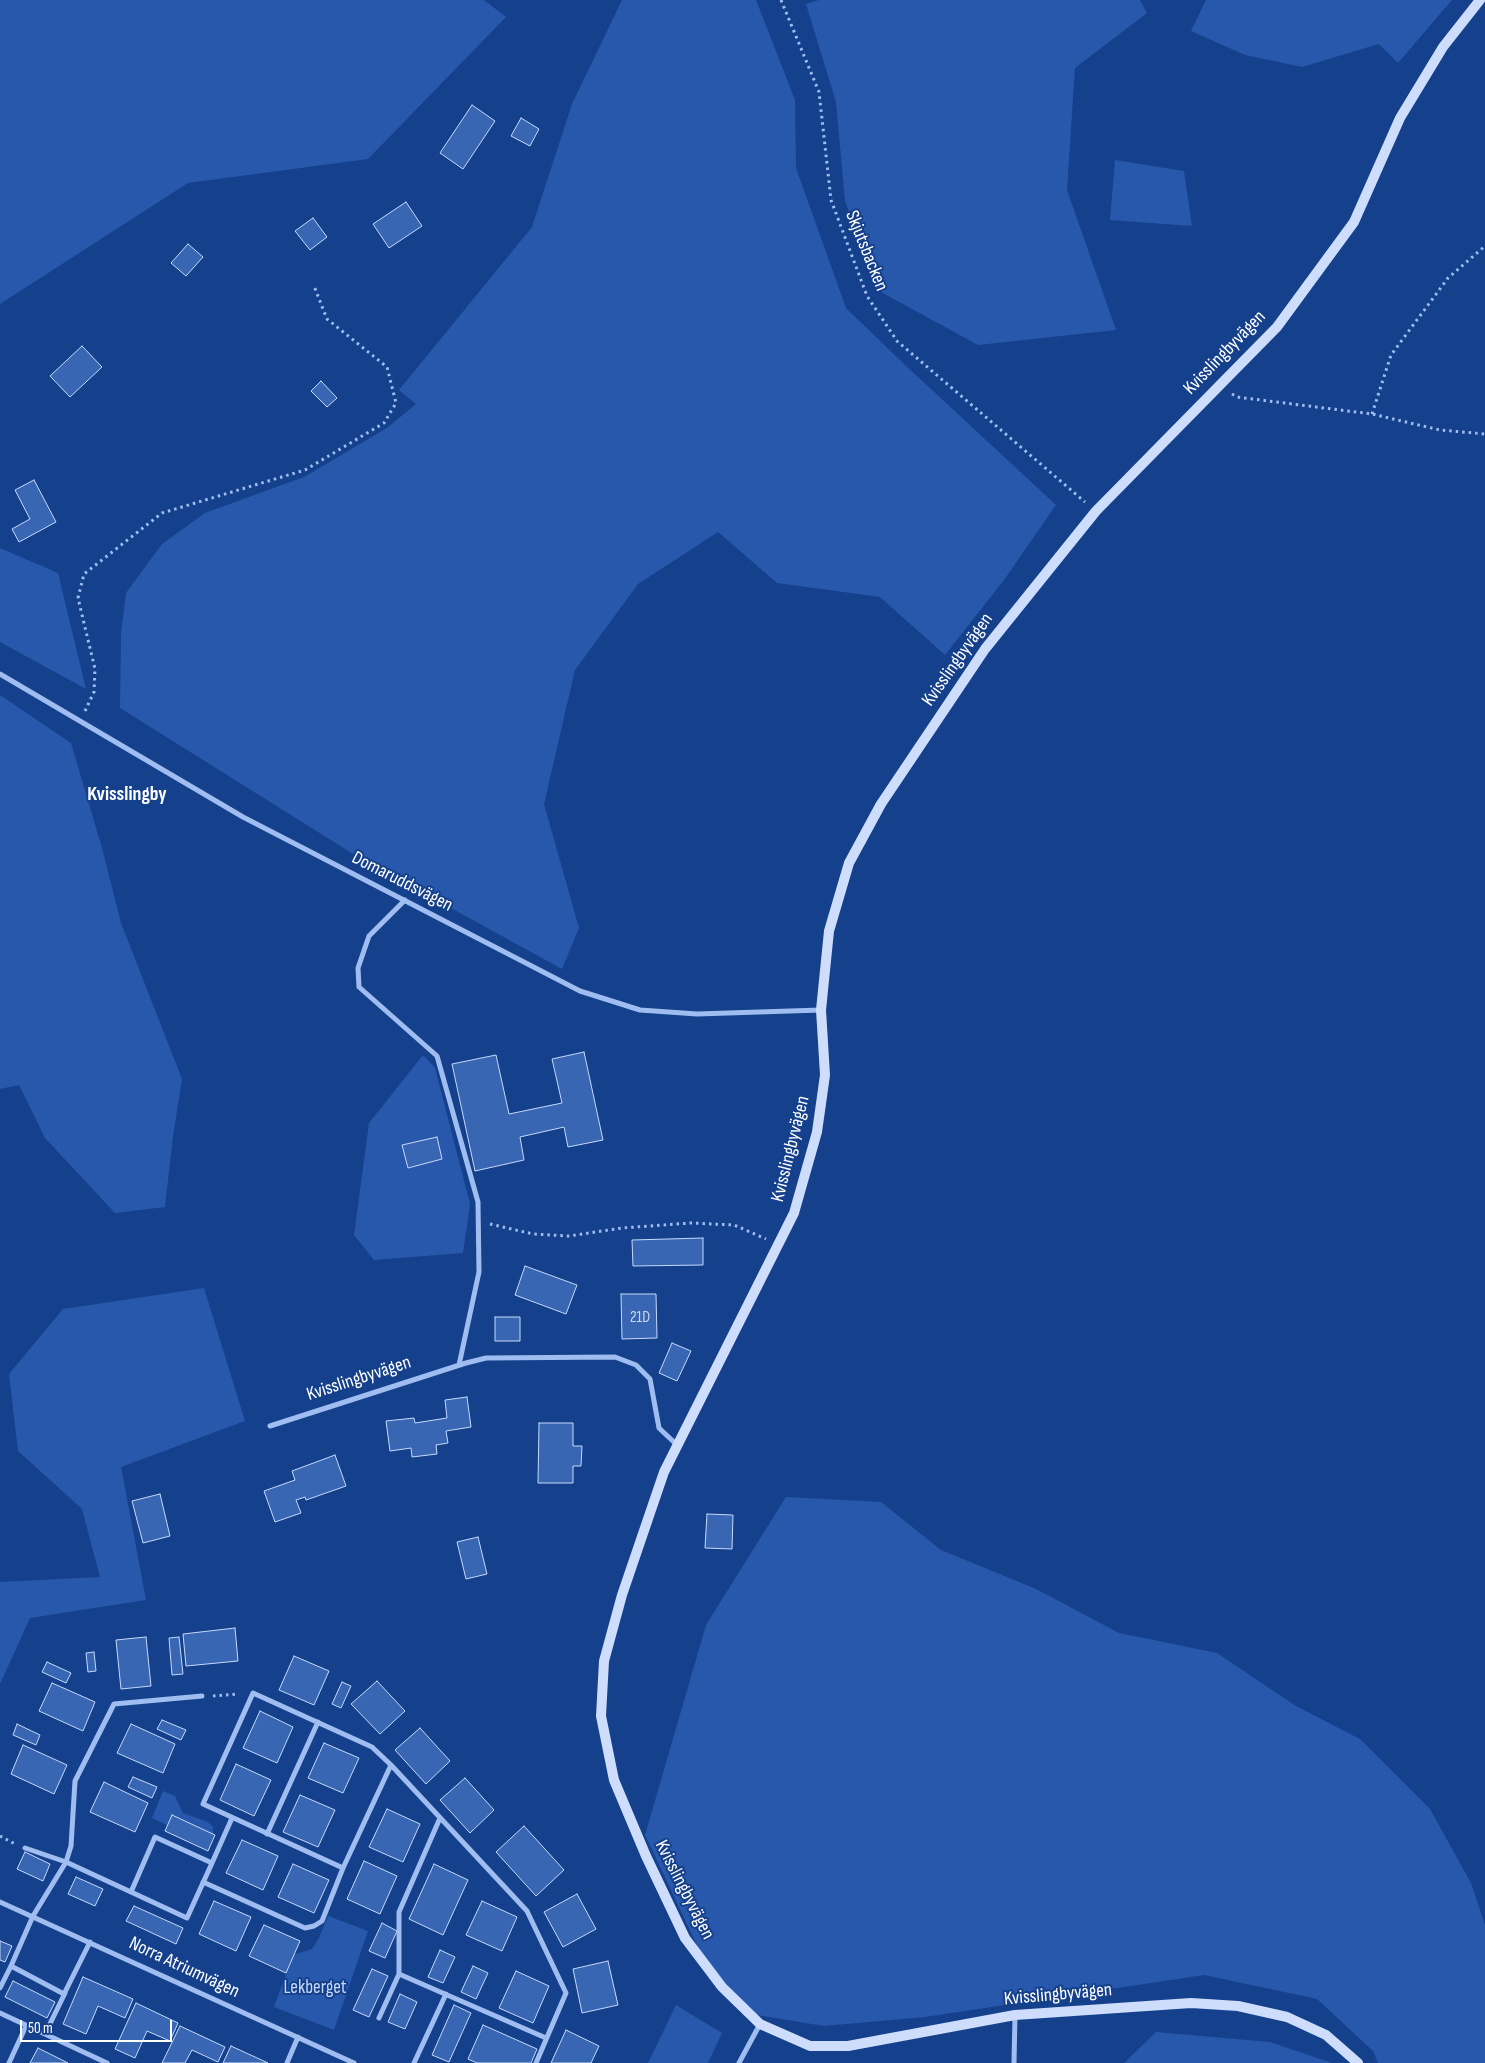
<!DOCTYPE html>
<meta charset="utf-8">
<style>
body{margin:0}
#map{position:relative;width:1485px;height:2063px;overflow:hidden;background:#15408c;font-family:"Sofia Sans Condensed",sans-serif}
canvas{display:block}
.scale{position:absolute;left:20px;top:2020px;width:152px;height:22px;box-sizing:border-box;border:2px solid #fff;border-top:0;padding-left:6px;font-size:15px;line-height:18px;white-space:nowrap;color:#fff;-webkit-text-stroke:4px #15408c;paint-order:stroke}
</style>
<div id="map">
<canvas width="1485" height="2063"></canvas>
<div class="scale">50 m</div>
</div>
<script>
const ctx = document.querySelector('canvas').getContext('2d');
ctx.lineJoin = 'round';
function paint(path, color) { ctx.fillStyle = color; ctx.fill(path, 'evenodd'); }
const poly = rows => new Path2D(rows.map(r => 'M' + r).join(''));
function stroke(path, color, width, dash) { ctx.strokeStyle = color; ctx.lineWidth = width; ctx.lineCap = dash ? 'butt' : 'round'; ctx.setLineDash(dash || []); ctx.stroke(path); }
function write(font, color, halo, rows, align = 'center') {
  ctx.font = font + ' "Sofia Sans Condensed",sans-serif'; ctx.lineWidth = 4; ctx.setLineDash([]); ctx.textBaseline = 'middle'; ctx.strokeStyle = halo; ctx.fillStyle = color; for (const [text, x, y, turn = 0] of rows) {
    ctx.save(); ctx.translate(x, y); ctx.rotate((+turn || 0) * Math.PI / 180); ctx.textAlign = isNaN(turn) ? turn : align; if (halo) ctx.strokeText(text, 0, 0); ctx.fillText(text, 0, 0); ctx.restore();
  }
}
const green = poly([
 [0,0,484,0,506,17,368,159,188,183,0,304],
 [622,0,756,0,795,100,796,168,846,308,904,364,1056,505,1004,580,945,655,880,597,777,583,718,532,638,584,575,670,544,804,579,928,562,969,358,857,120,708,121,634,126,593,162,544,205,513,304,477,387,428,416,404,399,390,532,227,572,104],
 [819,0,1140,0,1147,13,1075,68,1067,190,1116,330,978,345,879,291,845,201,836,102,806,4],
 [1206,0,1452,0,1398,63,1379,44,1302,67,1245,55,1191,31],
 [1115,160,1184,171,1192,226,1110,220],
 [0,548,58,573,86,689,0,642],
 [0,695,71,743,102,848,121,923,182,1079,173,1136,165,1207,115,1213,45,1138,19,1085,0,1089],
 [423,1055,435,1068,470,1204,463,1253,374,1260,354,1235,369,1123],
 [204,1288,245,1421,121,1467,146,1600,30,1618,0,1684,0,1582,100,1577,82,1509,18,1451,9,1374,63,1309],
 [786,1497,881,1502,941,1550,1036,1589,1119,1633,1217,1653,1296,1706,1360,1739,1430,1809,1471,1883,1485,1925,1485,2063,1378,2063,1373,2051,1317,1999,1204,1975,925,2017,824,2026,751,2014,702,1956,645,1835,706,1625],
 [163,1791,175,1796,183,1813,208,1822,213,1827,213,1834,208,1844,152,1818],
 [328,1916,368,1931,334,2030,274,2007,293,1955,312,1949,319,1938],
 [676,2005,722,2033,708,2063,648,2063],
 [1156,2032,1270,2042,1332,2063,1124,2063]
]);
const building = poly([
 [472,105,495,121,463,169,440,153,472,105],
 [521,118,539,129,530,146,511,136,521,118],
 [406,202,422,226,389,248,373,224,406,202],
 [313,218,327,237,310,250,295,231,313,218],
 [188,244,203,257,186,276,171,263,188,244],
 [82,346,102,367,70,397,50,376,82,346],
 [321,381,337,398,327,407,311,391,321,381],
 [34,480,56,522,19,542,12,529,30,519,15,490,34,480],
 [584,1052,603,1140,568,1147,564,1127,520,1137,524,1160,475,1171,452,1064,496,1055,509,1114,562,1103,552,1059,584,1052],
 [437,1137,442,1159,408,1168,402,1145,437,1137],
 [703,1238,703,1265,633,1266,632,1240,703,1238],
 [525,1266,577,1285,566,1314,515,1295,525,1266],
 [621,1294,656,1294,657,1338,622,1339,621,1294],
 [495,1317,520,1317,520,1341,495,1341,495,1317],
 [672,1343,691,1351,677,1381,659,1373,672,1343],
 [467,1397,471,1427,446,1431,448,1443,436,1445,437,1454,412,1457,411,1448,390,1451,386,1421,414,1418,415,1423,447,1418,445,1400,467,1397],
 [539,1423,573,1423,573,1446,582,1446,581,1466,573,1466,573,1483,538,1483,539,1423],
 [335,1455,346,1486,306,1500,305,1497,296,1500,301,1513,275,1522,264,1491,295,1480,292,1471,335,1455],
 [160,1494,170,1536,143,1543,132,1501,160,1494],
 [707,1514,733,1515,732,1549,705,1548,707,1514],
 [478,1537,487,1574,466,1579,457,1542,478,1537],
 [235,1628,238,1661,186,1666,183,1634,235,1628],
 [146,1637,151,1686,121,1689,116,1640,146,1637],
 [179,1637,183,1674,172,1675,169,1638,179,1637],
 [94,1652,96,1671,88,1672,86,1653,94,1652],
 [294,1656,329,1671,314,1705,279,1690,294,1656],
 [47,1662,71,1673,66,1683,42,1672,47,1662],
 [377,1681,405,1711,380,1734,351,1704,377,1681],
 [342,1682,351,1686,341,1708,332,1704,342,1682],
 [52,1683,95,1702,83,1731,39,1711,52,1683],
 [260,1711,293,1727,277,1763,243,1748,260,1711],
 [162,1720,186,1730,181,1740,157,1729,162,1720],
 [17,1724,40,1735,36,1745,13,1735,17,1724],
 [131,1724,175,1744,163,1773,117,1753,131,1724],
 [420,1728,450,1761,426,1784,395,1750,420,1728],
 [324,1743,359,1758,343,1793,308,1778,324,1743],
 [23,1745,67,1765,54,1794,11,1774,23,1745],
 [236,1764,271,1780,254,1816,220,1800,236,1764],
 [133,1777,157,1787,152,1798,128,1787,133,1777],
 [465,1778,494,1810,470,1833,440,1800,465,1778],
 [104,1782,148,1803,135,1832,90,1812,104,1782],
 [300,1795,335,1810,318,1847,283,1832,300,1795],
 [387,1809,420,1824,403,1862,369,1847,387,1809],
 [172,1815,215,1835,208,1851,165,1831,172,1815],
 [524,1826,564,1870,536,1896,496,1852,524,1826],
 [242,1840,278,1856,263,1890,226,1873,242,1840],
 [25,1852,50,1864,43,1881,17,1869,25,1852],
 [364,1861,397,1876,380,1914,347,1899,364,1861],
 [293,1864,329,1880,314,1913,278,1897,293,1864],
 [434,1864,468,1880,443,1935,409,1919,434,1864],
 [76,1877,103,1889,95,1906,68,1894,76,1877],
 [577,1894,596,1929,563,1947,544,1912,577,1894],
 [214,1901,251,1917,236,1951,199,1934,214,1901],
 [482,1901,517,1917,502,1951,466,1935,482,1901],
 [134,1906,183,1928,176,1944,126,1921,134,1906],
 [382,1923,397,1931,385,1958,369,1951,382,1923],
 [264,1925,300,1941,286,1973,249,1956,264,1925],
 [0,1941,12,1946,5,1962,0,1960,0,1941],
 [440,1950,455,1957,443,1983,428,1977,440,1950],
 [608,1961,618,2005,582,2013,573,1969,608,1961],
 [473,1966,488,1973,476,1999,461,1992,473,1966],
 [372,1969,388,1976,369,2017,353,2010,372,1969],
 [516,1971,549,1986,533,2023,499,2008,516,1971],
 [83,1977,133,1999,125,2018,98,2006,86,2034,63,2024,83,1977],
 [13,1981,55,2002,47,2018,5,1997,13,1981],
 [400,1994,417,2002,405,2029,388,2022,400,1994],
 [136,2003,178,2023,170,2041,147,2031,135,2058,115,2049,136,2003],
 [454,2005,471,2013,449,2062,432,2055,454,2005],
 [483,2025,537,2049,531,2063,477,2063,468,2059,483,2025],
 [180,2026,225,2047,218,2062,192,2050,185,2063,162,2063,180,2026],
 [566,2030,599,2046,591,2063,551,2063,566,2030],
 [231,2046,268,2063,223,2063,231,2046],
 [38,2048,68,2063,30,2063,38,2048]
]);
const path = poly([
 [781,0,819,92,831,200,867,296,897,341,1085,502],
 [1232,394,1237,397,1372,414,1440,430,1485,434],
 [1372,414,1391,355,1448,278,1485,246],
 [85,711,94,692,95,669,78,598,84,574,162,513,305,470,384,423,396,403,387,367,327,319,314,286],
 [490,1224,533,1234,569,1236,622,1228,691,1223,734,1225,766,1239],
 [213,1696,239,1694],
 [0,1836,15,1844]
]);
const street = poly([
 [0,674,243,817,580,991,640,1010,697,1014,821,1010],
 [405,900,369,936,358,968,359,987,437,1056,478,1202,479,1272,459,1365],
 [270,1426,466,1363,486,1358,615,1357,636,1365,650,1379,659,1428,677,1445],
 [267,1834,318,1722],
 [25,1848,66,1862,131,1892,187,1918,212,1863,155,1837,131,1892],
 [212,1863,232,1818],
 [343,1868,203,1804,253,1693,372,1747,391,1765,527,1911,566,1993,536,2063],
 [203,1882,305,1928,314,1926,322,1921,343,1868,391,1765],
 [0,1902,354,2063],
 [90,1942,64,1994,11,1966,33,1916,66,1862,71,1846,75,1781,114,1704,202,1696],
 [399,1974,546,2038],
 [0,1988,11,1966],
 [0,2013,107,2063],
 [379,2018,399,1974,399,1912,440,1818],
 [45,2034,65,1993],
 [9,2063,26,2026],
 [287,2063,298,2037],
 [414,2063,446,1994],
 [739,2063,760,2024],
 [1014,2063,1015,2015]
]);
const secondary = poly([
 [1358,2063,1326,2035,1287,2017,1238,2006,1191,2003,1015,2015,848,2046,810,2046,760,2024,722,1987,685,1938,646,1856,614,1780,601,1716,604,1661,622,1595,664,1472,794,1213,817,1132,825,1075,821,1010,829,931,849,863,881,804,985,649,1096,511,1277,327,1354,222,1400,118,1443,47,1480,0]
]);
const numberNames = [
 ["21D",640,1318]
];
const streetNames = [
 ["Skjutsbacken",866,251,68],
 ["Kvisslingbyvägen",1225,353,-46],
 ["Kvisslingbyvägen",958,660,-55],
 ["Domaruddsvägen",402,882,27],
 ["Kvisslingbyvägen",791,1149,-76],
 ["Kvisslingbyvägen",359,1379,-18],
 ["Kvisslingbyvägen",684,1890,63],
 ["Norra Atriumvägen",184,1968,25],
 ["Kvisslingbyvägen",1058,1995,-5]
];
const parkNames = [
 ["Lekberget",315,1988]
];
const neighbourhoodNames = [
 ["Kvisslingby",127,795]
];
paint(green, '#2858ab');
paint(building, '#3966b3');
stroke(building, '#c6d9fb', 1);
stroke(path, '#9fbdf0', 3, [2.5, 4]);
stroke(street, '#9fbdf0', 5);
stroke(secondary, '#cdddfb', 10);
write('16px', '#ced9ec', null, numberNames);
write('19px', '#fff', '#15408c', streetNames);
write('19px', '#c6d9fb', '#15408c', parkNames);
write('bold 20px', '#fff', '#15408c', neighbourhoodNames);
</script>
